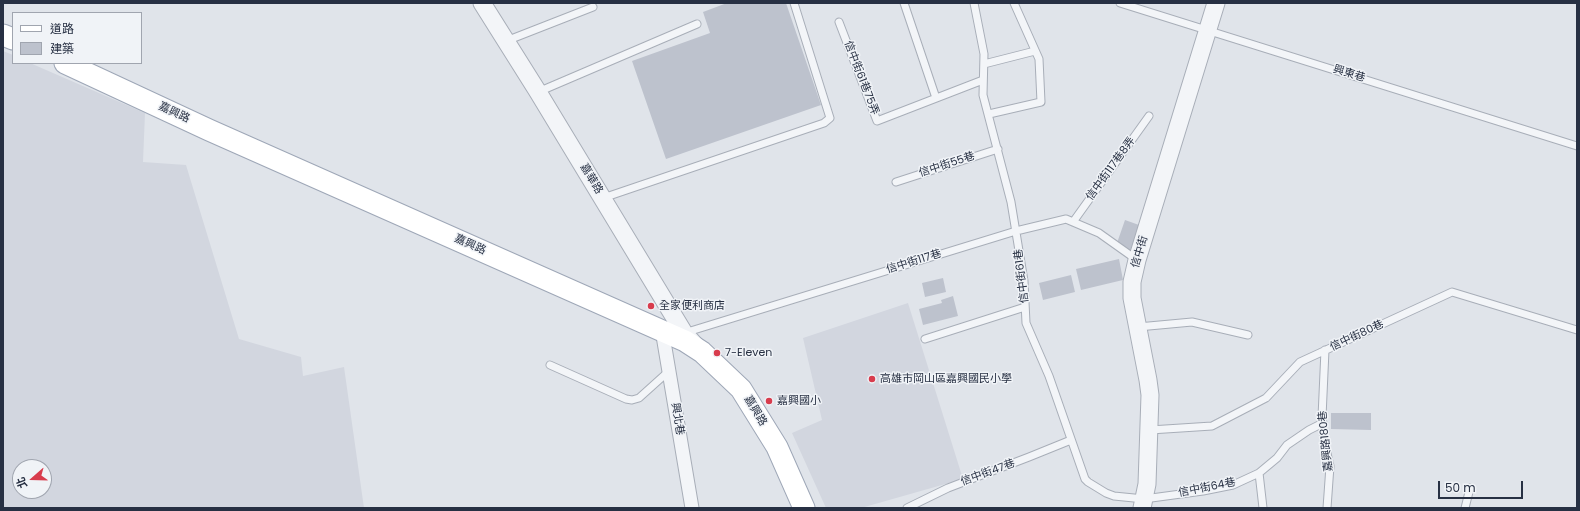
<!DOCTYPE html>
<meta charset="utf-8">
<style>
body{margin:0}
#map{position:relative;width:1580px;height:511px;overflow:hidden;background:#e0e4ea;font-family:Poppins,"Noto Sans TC",sans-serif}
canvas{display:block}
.frame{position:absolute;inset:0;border:4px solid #273043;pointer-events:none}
.legend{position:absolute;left:12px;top:12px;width:130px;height:52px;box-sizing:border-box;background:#f0f3f7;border:1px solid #a0a5af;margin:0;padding:5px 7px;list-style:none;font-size:12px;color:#273043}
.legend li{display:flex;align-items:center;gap:8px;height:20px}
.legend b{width:20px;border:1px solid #a0a5af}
.north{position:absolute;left:12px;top:459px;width:40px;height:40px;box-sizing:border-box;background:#f0f3f7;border:1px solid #a0a5af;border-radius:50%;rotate:250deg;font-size:11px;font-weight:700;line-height:16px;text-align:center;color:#273043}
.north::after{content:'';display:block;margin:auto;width:14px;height:18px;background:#d83c4d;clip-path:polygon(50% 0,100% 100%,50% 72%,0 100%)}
.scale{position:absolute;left:1438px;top:481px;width:85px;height:18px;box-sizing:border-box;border:2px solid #273043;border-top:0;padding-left:5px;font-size:12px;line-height:14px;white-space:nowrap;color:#273043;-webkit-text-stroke:3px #f0f3f7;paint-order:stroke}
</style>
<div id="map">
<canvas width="1580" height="511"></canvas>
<div class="frame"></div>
<ul class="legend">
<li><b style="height:5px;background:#fff"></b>道路</li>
<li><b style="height:11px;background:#bdc2cd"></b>建築</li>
</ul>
<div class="north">北</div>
<div class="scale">50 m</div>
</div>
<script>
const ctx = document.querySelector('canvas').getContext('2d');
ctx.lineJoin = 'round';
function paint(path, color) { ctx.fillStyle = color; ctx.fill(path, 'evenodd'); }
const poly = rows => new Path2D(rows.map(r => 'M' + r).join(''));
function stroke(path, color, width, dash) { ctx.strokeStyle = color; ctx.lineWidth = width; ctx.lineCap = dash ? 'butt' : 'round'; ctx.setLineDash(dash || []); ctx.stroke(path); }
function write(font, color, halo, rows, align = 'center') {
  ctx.font = font + ' Poppins,"Noto Sans TC",sans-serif'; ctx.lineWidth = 3; ctx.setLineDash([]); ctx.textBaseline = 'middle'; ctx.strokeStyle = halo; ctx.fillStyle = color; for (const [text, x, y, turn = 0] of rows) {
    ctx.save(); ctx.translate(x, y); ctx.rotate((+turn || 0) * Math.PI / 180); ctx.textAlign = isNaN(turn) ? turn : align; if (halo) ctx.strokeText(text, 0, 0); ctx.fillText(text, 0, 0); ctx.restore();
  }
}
const built = poly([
 [3,51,13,55,13,63,30,63,145,113,143,162,186,165,239,339,301,357,303,376,344,367,364,508,3,508],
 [20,467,44,467,44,491,20,491],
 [908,303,963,479,861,508,826,508,792,433,822,420,803,338]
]);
const building = poly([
 [727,3,786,3,821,105,666,159,632,61,710,33,703,12],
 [1125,220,1139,225,1130,251,1117,243],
 [1119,259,1123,280,1081,290,1076,269],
 [1071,275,1075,292,1043,300,1039,283],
 [943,278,946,292,925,297,922,283],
 [953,296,958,316,923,325,919,309,942,303,941,300],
 [1331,413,1371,413,1371,430,1331,429]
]);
const service = poly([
 [904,3,936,98],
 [974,3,984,54,983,95,1011,202,1024,281,1026,323,1049,376,1085,479,1088,482,1106,493,1114,496,1144,499,1203,491,1233,485,1259,473,1277,458,1287,445,1309,430,1323,423],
 [1120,3,1577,146],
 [839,22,877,121,983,80],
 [506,41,593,7],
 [984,64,1035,51],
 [538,92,697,24],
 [989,114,1041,102,1039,59,1014,3],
 [896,182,998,149],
 [603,198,824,123,830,118,794,3],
 [1073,222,1149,116],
 [1138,327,1192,322,1248,335],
 [684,333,1016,231,1066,219,1099,233,1137,260],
 [925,339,1025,307],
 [1325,350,1322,417,1324,441,1330,466,1327,508],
 [550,365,626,399,632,400,639,398,669,371],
 [1150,430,1212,426,1266,398,1300,362,1452,292,1577,330],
 [1259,473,1263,508],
 [907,508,948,488,1029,457,1071,440],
 [1465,508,1470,488]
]);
const minor = poly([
 [662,330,692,508]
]);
const tertiary = poly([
 [482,3,538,92,684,333,695,345],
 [1142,508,1147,484,1150,395,1148,380,1132,298,1132,282,1137,260,1216,3]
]);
const primary = poly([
 [3,35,13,39],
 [65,63,209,130,685,341,702,352,741,389,777,447,804,508]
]);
const markers = [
 [651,306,4,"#d83c4d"],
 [717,353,4,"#d83c4d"],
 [872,379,4,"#d83c4d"],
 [769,401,4,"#d83c4d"]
];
const streetNames = [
 ["興東巷",1349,74,17],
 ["信中街61巷75弄",861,78,69],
 ["嘉興路",174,113,25],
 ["信中街55巷",947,165,-18],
 ["信中街117巷8弄",1111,169,-54],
 ["嘉華路",591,179,59],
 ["嘉興路",470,245,24],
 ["信中街",1140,252,-74],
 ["信中街117巷",914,262,-17],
 ["信中街61巷",1022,276,-97],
 ["信中街80巷",1357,336,-25],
 ["嘉興路",755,411,59],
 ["興北巷",677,419,81],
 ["嘉興路180巷",1326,441,-96],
 ["信中街47巷",988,473,-20],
 ["信中街64巷",1207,488,-11]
];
const poiNames = [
 ["全家便利商店",659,306],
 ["7-Eleven",725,353],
 ["高雄市岡山區嘉興國民小學",880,379],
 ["嘉興國小",777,401]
];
paint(built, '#d2d6df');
paint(building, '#bdc2cd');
stroke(service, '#a8aeb8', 9);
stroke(minor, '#a8aeb8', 15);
stroke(tertiary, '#a8aeb8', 19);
stroke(primary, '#9ea7b7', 23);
stroke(service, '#f3f5f8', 7);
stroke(minor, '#f3f5f8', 13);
stroke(tertiary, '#f3f5f8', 17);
stroke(primary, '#fff', 21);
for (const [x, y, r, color] of markers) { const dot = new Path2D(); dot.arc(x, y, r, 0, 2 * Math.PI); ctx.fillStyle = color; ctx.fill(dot); stroke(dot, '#f0f3f7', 1.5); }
write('11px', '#273043', '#f0f3f7', streetNames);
write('11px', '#273043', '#f0f3f7', poiNames, 'left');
</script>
